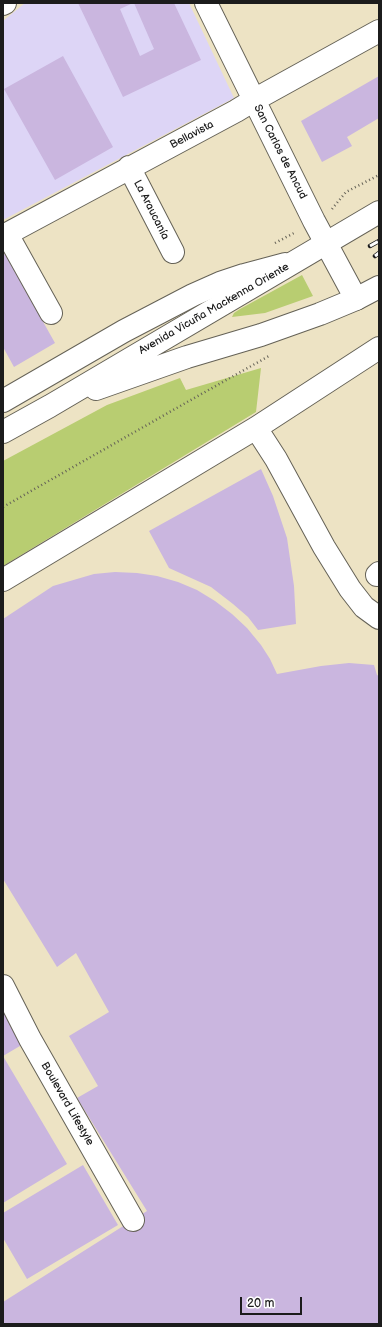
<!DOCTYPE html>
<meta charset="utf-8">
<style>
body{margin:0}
#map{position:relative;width:382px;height:1327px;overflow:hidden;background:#ede3c4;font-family:"Balsamiq Sans",sans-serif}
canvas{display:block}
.frame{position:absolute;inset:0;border:4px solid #1c1c1c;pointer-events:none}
.scale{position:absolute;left:240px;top:1297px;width:62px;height:18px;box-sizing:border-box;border:2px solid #1c1c1c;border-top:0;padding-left:5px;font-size:12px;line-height:14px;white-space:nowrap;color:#1c1c1c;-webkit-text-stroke:3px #fff;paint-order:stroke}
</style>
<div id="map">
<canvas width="382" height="1327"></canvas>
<div class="frame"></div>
<div class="scale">20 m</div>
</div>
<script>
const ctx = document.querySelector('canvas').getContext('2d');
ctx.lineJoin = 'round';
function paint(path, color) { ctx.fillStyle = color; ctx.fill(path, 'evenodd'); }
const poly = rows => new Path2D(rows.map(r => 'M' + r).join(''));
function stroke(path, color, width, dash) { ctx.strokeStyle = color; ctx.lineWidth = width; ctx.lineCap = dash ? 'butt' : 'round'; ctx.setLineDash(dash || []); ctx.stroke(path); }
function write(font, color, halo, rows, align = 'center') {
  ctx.font = font + ' "Balsamiq Sans",sans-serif'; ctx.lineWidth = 4; ctx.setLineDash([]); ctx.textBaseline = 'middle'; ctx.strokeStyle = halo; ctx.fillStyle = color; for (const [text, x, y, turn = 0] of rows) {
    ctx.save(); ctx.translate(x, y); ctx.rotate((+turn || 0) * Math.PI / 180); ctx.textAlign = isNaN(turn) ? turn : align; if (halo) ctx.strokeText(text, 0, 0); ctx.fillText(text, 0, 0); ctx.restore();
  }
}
const built = poly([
 [25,3,189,3,234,98,3,220,3,21]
]);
const green = poly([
 [302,275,313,296,265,313,232,317,234,313,240,309],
 [261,368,256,412,3,566,3,461,107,405,180,378,186,390]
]);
const building = poly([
 [78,3,133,3,120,9,140,56,154,49,134,3,174,3,201,60,123,97],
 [63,56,113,147,55,180,4,89],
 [379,76,379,118,347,137,352,146,322,162,301,121],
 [5,254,55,343,14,367,3,347,3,255],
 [261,469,273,496,287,538,294,586,296,624,258,630,248,617,233,604,211,587,169,568,149,531],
 [115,572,137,573,157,576,178,582,197,590,215,601,232,614,247,628,261,645,270,659,277,674,321,666,349,663,374,665,377,675,379,676,379,1324,3,1324,3,1302,147,1211,77,1098,98,1086,69,1036,109,1012,76,953,57,967,3,879,3,619,53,586,94,574],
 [3,1006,25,1043,3,1056],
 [3,1056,67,1164,3,1203],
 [83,1165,118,1225,27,1279,3,1238,3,1213]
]);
const path = poly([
 [332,209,346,192,379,175],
 [275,243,296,232],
 [3,507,189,401,269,356]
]);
const minor = poly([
 [206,3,314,221,356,299],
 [3,4,5,3],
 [129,167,173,252],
 [7,234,51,313],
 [3,236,236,111,254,100,379,31],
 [3,401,124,331,193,295,220,283,244,275,285,264],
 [256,428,276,459,324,547,350,589,364,607,379,618],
 [377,575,379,573],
 [3,580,256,428,379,348],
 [3,986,30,1039,133,1220]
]);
const major = poly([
 [96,389,187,357,261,335,320,314,356,299,379,287],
 [3,432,50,406,379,212]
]);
const rail = poly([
 [370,246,379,241],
 [375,256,379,253]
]);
const streetNames = [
 ["Bellavista",192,135,-28],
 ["San Carlos de Ancud",280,152,63],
 ["La Araucanía",151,210,63],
 ["Avenida Vicuña Mackenna Oriente",214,309,-30],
 ["Boulevard Lifestyle",67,1104,60]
];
paint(built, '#ddd5f6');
paint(green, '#b8cd71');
paint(building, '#cab6df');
stroke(minor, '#656257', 24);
stroke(major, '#656257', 24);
stroke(path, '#656257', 2.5, [1, 3]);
stroke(minor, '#fff', 22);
stroke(major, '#fff', 22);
stroke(rail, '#1c1c1c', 4.5);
stroke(rail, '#fff', 3, [9]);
write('11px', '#1c1c1c', '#fff', streetNames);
</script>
